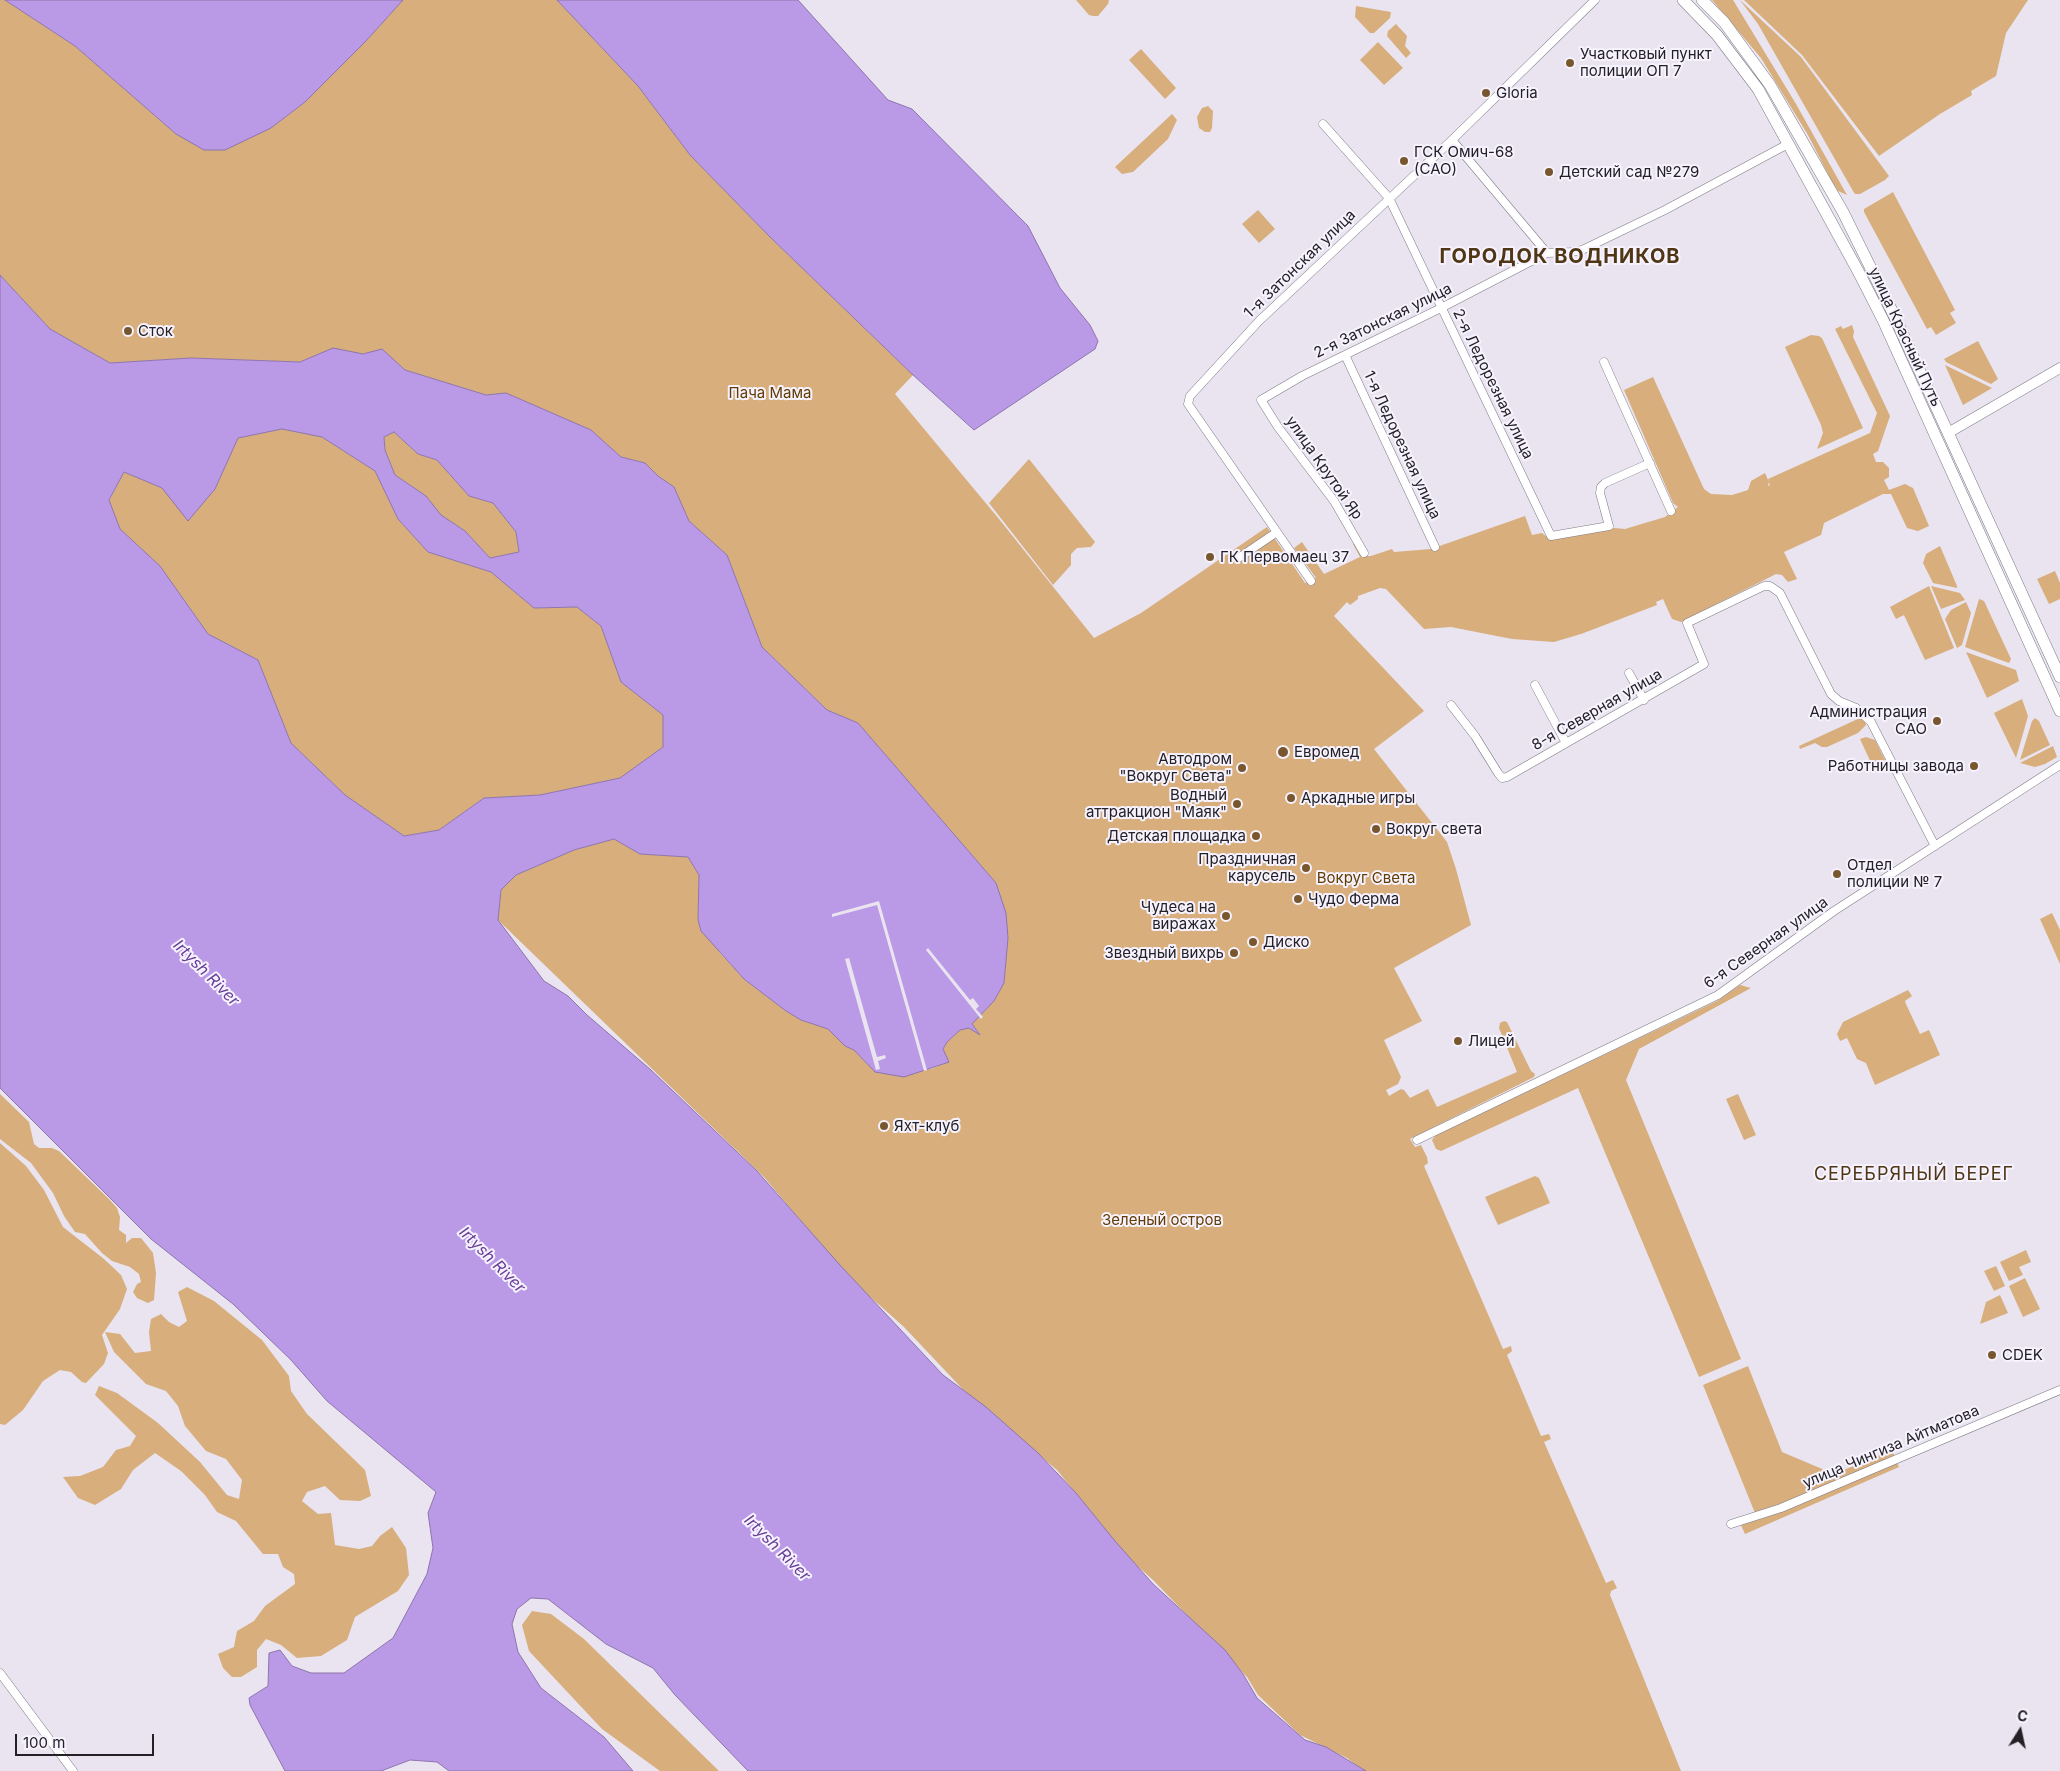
<!DOCTYPE html>
<meta charset="utf-8">
<style>
body{margin:0}
#map{position:relative;width:2060px;height:1771px;overflow:hidden;background:#e9e4f0;font-family:Inter,sans-serif}
canvas{display:block}
.north{position:absolute;left:1995px;top:1706px;width:50px;height:50px;-webkit-text-stroke:4px #f6f2fe;paint-order:stroke;rotate:10deg;font-size:14px;font-weight:700;line-height:20px;text-align:center;color:#232126}
.north::after{content:'';display:block;margin:auto;width:18px;height:22px;background:#232126;clip-path:polygon(50% 0,100% 100%,50% 72%,0 100%)}
.scale{position:absolute;left:15px;top:1734px;width:139px;height:22px;box-sizing:border-box;border:2px solid #232126;border-top:0;padding-left:6px;font-size:15px;line-height:18px;white-space:nowrap;color:#232126;-webkit-text-stroke:4px #f6f2fe;paint-order:stroke}
</style>
<div id="map">
<canvas width="2060" height="1771"></canvas>
<div class="north">С</div>
<div class="scale">100 m</div>
</div>
<script>
const ctx = document.querySelector('canvas').getContext('2d');
ctx.lineJoin = 'round';
function paint(path, color) { ctx.fillStyle = color; ctx.fill(path, 'evenodd'); }
const poly = rows => new Path2D(rows.map(r => 'M' + r).join(''));
function stroke(path, color, width, dash) { ctx.strokeStyle = color; ctx.lineWidth = width; ctx.lineCap = dash ? 'butt' : 'round'; ctx.setLineDash(dash || []); ctx.stroke(path); }
function write(font, color, halo, rows, align = 'center') {
  ctx.font = font + ' Inter,sans-serif'; ctx.lineWidth = 4; ctx.setLineDash([]); ctx.textBaseline = 'middle'; ctx.strokeStyle = halo; ctx.fillStyle = color; for (const [text, x, y, turn = 0] of rows) {
    ctx.save(); ctx.translate(x, y); ctx.rotate((+turn || 0) * Math.PI / 180); ctx.textAlign = isNaN(turn) ? turn : align; if (halo) ctx.strokeText(text, 0, 0); ctx.fillText(text, 0, 0); ctx.restore();
  }
}
const green = poly([
 [0,0,5,0,75,46,176,134,271,128,305,102,365,42,403,0,557,0,638,86,690,155,769,236,913,375,895,394,999,519,1094,638,1141,613,1267,527,1305,583,1316,578,1294,548,1302,542,1324,574,1360,557,1353,544,1356,543,1364,556,1371,556,1392,549,1394,552,1431,549,1525,516,1532,535,1542,533,1548,538,1614,528,1625,529,1665,517,1678,507,1673,503,1624,390,1653,377,1704,489,1711,494,1732,495,1748,490,1751,481,1765,473,1769,482,1768,486,1770,485,1768,479,1870,433,1877,413,1835,329,1841,326,1843,329,1852,325,1854,331,1853,337,1890,416,1878,451,1873,454,1876,462,1883,462,1889,468,1889,477,1884,480,1889,490,1905,484,1913,488,1929,526,1918,531,1907,528,1891,494,1883,494,1824,523,1821,535,1784,552,1797,579,1788,582,1782,575,1776,574,1681,622,1672,619,1663,599,1656,602,1657,605,1581,634,1554,642,1512,639,1451,627,1424,629,1386,589,1380,588,1358,596,1358,599,1350,605,1347,602,1334,616,1424,711,1374,749,1447,842,1456,869,1471,925,1394,968,1422,1021,1384,1040,1401,1077,1398,1084,1386,1090,1389,1096,1401,1089,1404,1090,1410,1098,1428,1089,1437,1107,1517,1072,1499,1028,1500,1023,1504,1021,1507,1022,1531,1071,1535,1074,1534,1077,1410,1139,1415,1147,1421,1145,1427,1157,1428,1163,1424,1166,1503,1349,1511,1346,1512,1351,1507,1355,1541,1436,1549,1434,1551,1439,1544,1442,1606,1583,1613,1580,1617,1588,1611,1591,1610,1595,1681,1771,1364,1771,1347,1758,1300,1735,1258,1695,1247,1677,1153,1580,1124,1554,1057,1470,971,1398,904,1327,848,1277,764,1177,498,920,497,907,501,890,516,875,574,850,614,839,640,854,688,857,699,875,698,920,720,953,744,979,786,1011,801,1020,828,1029,845,1046,854,1050,875,1072,931,1069,948,1062,943,1050,947,1042,960,1030,969,1027,979,1034,972,1024,994,1001,1004,983,1008,938,996,883,858,723,827,710,762,647,727,555,689,521,674,487,658,476,645,463,621,457,591,430,506,393,486,395,405,370,382,350,363,354,333,349,300,362,191,358,110,363,50,329,0,275],
 [1076,0,1109,0,1108,4,1098,16,1093,16,1089,15],
 [1712,0,1733,0,1796,104,1847,195,1838,191,1831,180,1808,135,1761,58],
 [1740,0,1801,57,1889,176,1885,180,1860,194,1855,194,1853,191,1758,24],
 [1744,0,2028,0,2006,33,1996,76,1971,91,1972,95,1940,114,1879,156,1802,55],
 [1356,6,1391,12,1390,18,1374,33,1370,33,1355,17],
 [1396,24,1407,36,1405,46,1411,53,1406,58,1387,36,1388,31],
 [1378,42,1403,68,1384,85,1360,60],
 [1141,49,1176,88,1165,99,1129,60],
 [1208,106,1213,111,1212,128,1210,132,1205,132,1199,128,1197,117,1202,108],
 [1172,114,1177,120,1168,139,1133,172,1122,174,1115,167],
 [1893,192,1955,310,1950,313,1956,323,1936,335,1931,327,1927,329,1864,212,1864,209],
 [1258,210,1275,229,1259,243,1242,224],
 [1811,335,1819,336,1822,338,1863,428,1817,449,1823,433,1821,425,1785,347],
 [1978,341,1998,379,1991,384,1946,362,1944,359],
 [1945,365,1992,388,1963,405],
 [282,429,322,437,375,471,398,519,428,552,491,572,534,608,577,607,601,626,621,682,663,715,663,747,620,778,540,795,484,798,439,830,404,836,345,795,291,743,258,660,208,634,160,566,120,529,109,501,124,472,162,488,215,489,238,438],
 [394,432,418,454,437,460,469,496,493,503,516,532,519,552,490,558,465,531,441,516,426,496,395,475,385,450,384,437],
 [1029,459,1095,542,1091,547,1077,548,1071,554,1071,565,1053,585,989,503],
 [1940,546,1957,586,1957,588,1933,583,1923,563,1926,554],
 [2055,571,2060,583,2060,599,2049,604,2037,579],
 [1929,586,1954,648,1925,660,1904,615,1896,619,1890,607],
 [1931,586,1960,593,1965,600,1941,609],
 [1979,599,1984,601,2011,659,2009,663,1965,647],
 [1966,602,1971,613,1962,645,1957,648,1945,619,1951,610],
 [1966,652,2016,670,2019,681,1987,698],
 [2022,699,2028,716,2016,758,1994,713],
 [1860,718,1864,719,1866,725,1858,733,1827,747,1822,747,1815,743,1800,749,1799,746],
 [2035,718,2039,721,2050,745,2020,760,2032,721],
 [1866,737,1875,740,1885,760,1873,767,1860,739],
 [2053,746,2057,757,2045,764,2035,767,2020,763],
 [2052,913,2060,930,2060,964,2040,919],
 [1740,985,1751,988,1639,1049,1626,1080,1741,1359,1699,1377,1578,1088,1441,1151,1436,1149,1432,1140,1436,1135,1717,1001],
 [1908,990,1912,996,1905,1001,1906,1004,1920,1034,1929,1030,1940,1055,1875,1085,1866,1063,1857,1059,1847,1038,1840,1041,1837,1034,1843,1022],
 [0,1094,29,1122,34,1144,39,1148,52,1148,59,1151,109,1199,117,1208,120,1217,119,1230,126,1235,126,1243,132,1238,141,1238,153,1253,156,1273,154,1300,148,1303,137,1298,133,1292,137,1284,141,1282,139,1274,130,1267,112,1261,102,1253,85,1234,75,1232,64,1216,53,1193,31,1163,0,1139],
 [1738,1094,1756,1135,1744,1140,1726,1099],
 [0,1143,26,1166,44,1190,63,1227,104,1259,121,1275,127,1289,120,1309,102,1335,108,1353,104,1364,86,1383,82,1382,71,1372,60,1370,43,1381,23,1410,5,1425,0,1424],
 [1535,1176,1539,1178,1550,1203,1498,1225,1485,1197],
 [2026,1250,2031,1262,2019,1267,2023,1275,2009,1281,2000,1262],
 [1996,1266,2005,1286,1994,1291,1984,1271],
 [2025,1278,2040,1309,2023,1317,2009,1286],
 [187,1287,214,1301,262,1340,289,1376,291,1391,307,1414,365,1470,371,1496,360,1501,340,1500,325,1486,307,1492,302,1501,318,1514,331,1513,335,1545,359,1549,372,1546,380,1536,392,1527,406,1548,409,1575,398,1591,355,1617,347,1640,321,1656,297,1658,281,1645,266,1639,257,1650,257,1667,241,1677,232,1677,223,1668,218,1654,234,1647,237,1631,254,1621,265,1606,295,1584,294,1574,283,1567,278,1554,263,1554,236,1521,217,1512,205,1495,181,1471,155,1453,133,1470,121,1489,95,1505,78,1498,63,1477,80,1476,103,1467,116,1450,130,1446,136,1436,95,1395,99,1386,117,1393,158,1423,200,1462,227,1495,239,1499,242,1480,226,1459,206,1451,185,1426,178,1406,166,1391,146,1384,114,1352,105,1332,120,1334,135,1353,151,1351,149,1332,151,1319,161,1314,169,1322,179,1327,187,1321,178,1292],
 [2000,1295,2008,1313,1980,1324,1986,1302],
 [1748,1366,1782,1452,1834,1474,1892,1450,1899,1467,1745,1534,1740,1523,1755,1513,1703,1385],
 [532,1611,551,1614,584,1639,719,1771,660,1771,602,1729,529,1651,522,1625]
]);
const water = poly([
 [5,0,403,0,365,42,305,102,271,128,225,150,204,150,176,134,75,46,5,0],
 [557,0,798,0,888,100,912,109,1028,226,1060,288,1090,325,1098,341,1095,349,974,430,913,375,769,236,690,155,638,86,557,0],
 [0,275,50,329,110,363,191,358,300,362,333,348,363,354,382,349,405,370,486,395,506,393,591,430,621,457,645,463,658,476,674,487,689,521,727,555,762,647,827,710,858,723,996,883,1006,913,1008,938,1004,983,994,1001,972,1024,980,1035,969,1028,960,1030,947,1042,943,1049,949,1062,904,1077,875,1072,854,1050,845,1046,828,1029,801,1020,786,1011,744,979,701,931,698,920,699,875,688,857,640,854,614,839,574,850,516,875,501,890,498,920,544,981,568,996,587,1015,651,1070,757,1171,839,1264,943,1375,986,1407,1038,1453,1076,1493,1115,1541,1153,1584,1225,1650,1243,1674,1257,1698,1305,1740,1326,1747,1366,1771,748,1771,675,1695,653,1668,606,1644,548,1599,531,1598,517,1609,512,1624,518,1652,541,1688,604,1737,633,1771,449,1771,437,1762,410,1760,381,1771,285,1771,250,1705,249,1698,268,1686,269,1653,280,1650,292,1666,311,1673,344,1673,393,1638,427,1574,433,1548,428,1513,436,1492,327,1401,291,1360,233,1304,151,1239,0,1088,0,275],
 [282,429,322,437,375,471,398,519,428,552,491,572,534,608,577,607,601,626,621,682,663,715,663,747,620,778,540,795,484,798,439,830,404,836,345,795,291,743,258,660,208,634,160,566,120,529,109,500,124,472,162,488,188,521,215,489,238,438,282,429],
 [394,432,418,454,437,460,469,496,493,503,516,532,519,552,490,558,465,531,441,515,426,496,395,475,385,450,384,437,394,432]
]);
const pier = poly([
 [879,901,927,1070,924,1071,877,905,832,917,832,914],
 [928,948,970,1000,973,998,979,1006,976,1009,983,1017,981,1019,926,950],
 [849,958,877,1057,885,1055,886,1058,878,1061,880,1069,876,1070,845,959]
]);
const street = poly([
 [1323,124,1389,198,1551,536,1609,526,1600,493,1601,487,1605,483,1650,463],
 [1452,140,1547,253],
 [1345,355,1435,547],
 [1604,362,1671,511],
 [1364,553,1334,501,1278,427,1261,400,1302,376,1441,308,1547,253,1571,252,1582,250,1665,210,1788,144],
 [1240,557,1277,532],
 [1311,581,1188,404,1190,396,1259,321,1452,140,1595,0],
 [1629,673,1644,700],
 [1535,685,1566,743],
 [1451,705,1475,736,1498,773,1502,778,1507,777,1704,664,1687,623,1764,586,1770,586,1780,593,1831,694,1839,701,1856,708,1871,722,1935,846],
 [1417,1140,1718,995,1834,911,2060,765],
 [1731,1524,1781,1508,2060,1390],
 [0,1673,73,1771]
]);
const secondary = poly([
 [1948,433,2060,368]
]);
const primary = poly([
 [1683,0,1717,35,1758,89,1858,271,1883,320,2060,711],
 [1702,0,1724,22,1770,85,1843,212,1894,315,2060,677]
]);
const markers = [
 [1570,63,5,"#78572e"],
 [1486,93,5,"#78572e"],
 [1404,161,5,"#78572e"],
 [1549,172,5,"#78572e"],
 [128,331,5,"#78572e"],
 [1210,557,5,"#78572e"],
 [1937,721,5,"#78572e"],
 [1283,752,6,"#78572e"],
 [1974,766,5,"#78572e"],
 [1242,768,5,"#78572e"],
 [1291,798,5,"#78572e"],
 [1237,804,5,"#78572e"],
 [1376,829,5,"#78572e"],
 [1256,836,5,"#78572e"],
 [1306,868,5,"#78572e"],
 [1837,874,5,"#78572e"],
 [1298,899,5,"#78572e"],
 [1226,916,5,"#78572e"],
 [1253,942,5,"#78572e"],
 [1234,953,5,"#78572e"],
 [1458,1041,5,"#78572e"],
 [884,1126,5,"#78572e"],
 [1992,1355,5,"#78572e"]
];
const poiNames = [
 ["Участковый пункт",1580,54],
 ["полиции ОП 7",1580,71],
 ["Gloria",1496,93],
 ["ГСК Омич-68",1414,152],
 ["(САО)",1414,169],
 ["Детский сад №279",1559,172],
 ["Сток",138,331],
 ["ГК Первомаец 37",1220,557],
 ["Администрация",1927,712,"right"],
 ["САО",1927,729,"right"],
 ["Евромед",1294,752],
 ["Автодром",1232,759,"right"],
 ["\"Вокруг Света\"",1232,776,"right"],
 ["Работницы завода",1964,766,"right"],
 ["Водный",1227,795,"right"],
 ["аттракцион \"Маяк\"",1227,812,"right"],
 ["Аркадные игры",1301,798],
 ["Вокруг света",1386,829],
 ["Детская площадка",1246,836,"right"],
 ["Праздничная",1296,859,"right"],
 ["карусель",1296,876,"right"],
 ["Отдел",1847,865],
 ["полиции № 7",1847,882],
 ["Чудо Ферма",1308,899],
 ["Чудеса на",1216,907,"right"],
 ["виражах",1216,924,"right"],
 ["Диско",1263,942],
 ["Звездный вихрь",1224,953,"right"],
 ["Лицей",1468,1041],
 ["Яхт-клуб",894,1126],
 ["CDEK",2002,1355]
];
const streetNames = [
 ["1-я Затонская улица",1300,264,-44],
 ["2-я Затонская улица",1383,321,-26],
 ["улица Красный Путь",1905,337,65],
 ["2-я Ледорезная улица",1493,384,64],
 ["1-я Ледорезная улица",1402,445,65],
 ["улица Крутой Яр",1324,468,55],
 ["8-я Северная улица",1597,710,-30],
 ["6-я Северная улица",1766,943,-35],
 ["улица Чингиза Айтматова",1891,1447,-23]
];
const parkNames = [
 ["Пача Мама",770,393],
 ["Вокруг Света",1366,878],
 ["Зеленый остров",1162,1220]
];
const waterNames = [
 ["Irtysh River",206,973,45],
 ["Irtysh River",492,1260,45],
 ["Irtysh River",777,1548,45]
];
const quarterNames = [
 ["СЕРЕБРЯНЫЙ БЕРЕГ",1914,1175]
];
const districtNames = [
 ["ГОРОДОК ВОДНИКОВ",1560,257]
];
paint(green, '#d7ae7c');
paint(water, '#ba99e6');
stroke(water, '#8d75ac', 1);
paint(pier, '#e9e4f0');
stroke(street, '#7f7b85', 9);
stroke(secondary, '#7f7b85', 11);
stroke(primary, '#7f7b85', 12);
stroke(street, '#fff', 8);
stroke(secondary, '#fff', 10);
stroke(primary, '#fff', 11);
for (const [x, y, r, color] of markers) { const dot = new Path2D(); dot.arc(x, y, r, 0, 2 * Math.PI); ctx.fillStyle = color; ctx.fill(dot); stroke(dot, '#f6f2fe', 2); }
write('15px', '#232126', '#f6f2fe', poiNames, 'left');
write('15px', '#232126', '#f6f2fe', streetNames);
write('15px', '#623c00', '#f6f2fe', parkNames);
write('italic 16px', '#683d97', '#f6f2fe', waterNames);
ctx.letterSpacing = '1px';
write('18px', '#4f3614', '#f6f2fe', quarterNames);
ctx.letterSpacing = '0px';
ctx.letterSpacing = '1px';
write('bold 20px', '#4f3614', '#f6f2fe', districtNames);
ctx.letterSpacing = '0px';
</script>
